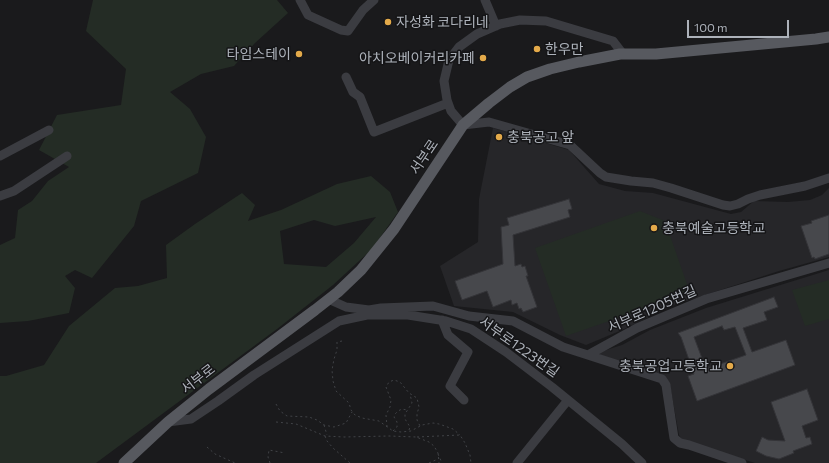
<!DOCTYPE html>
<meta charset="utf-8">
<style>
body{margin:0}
#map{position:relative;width:829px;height:463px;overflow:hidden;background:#1a1a1c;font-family:Commissioner,sans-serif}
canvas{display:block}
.scale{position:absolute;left:687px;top:20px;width:102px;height:18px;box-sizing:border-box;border:2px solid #adb2ba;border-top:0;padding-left:5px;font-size:12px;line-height:14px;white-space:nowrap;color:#adb2ba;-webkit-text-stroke:3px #151517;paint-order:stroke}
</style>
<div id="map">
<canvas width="829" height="463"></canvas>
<div class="scale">100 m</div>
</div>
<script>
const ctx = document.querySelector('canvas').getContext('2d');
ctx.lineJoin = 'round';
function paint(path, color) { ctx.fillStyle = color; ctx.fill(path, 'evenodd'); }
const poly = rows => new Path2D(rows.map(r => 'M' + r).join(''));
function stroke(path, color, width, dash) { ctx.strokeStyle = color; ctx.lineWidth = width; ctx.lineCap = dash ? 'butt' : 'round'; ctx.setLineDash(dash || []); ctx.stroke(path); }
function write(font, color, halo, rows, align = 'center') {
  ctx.font = font + ' Commissioner,"Noto Sans KR",sans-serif'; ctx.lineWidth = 3; ctx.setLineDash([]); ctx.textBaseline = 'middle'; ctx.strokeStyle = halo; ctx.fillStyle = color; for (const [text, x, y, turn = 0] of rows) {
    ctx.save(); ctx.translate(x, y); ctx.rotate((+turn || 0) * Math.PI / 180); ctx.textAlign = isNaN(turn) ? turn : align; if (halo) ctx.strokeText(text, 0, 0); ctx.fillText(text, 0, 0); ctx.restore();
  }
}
const built = poly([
 [493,128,532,139,569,150,599,184,625,191,653,193,731,214,741,212,754,201,788,202,810,200,822,195,829,188,829,257,779,271,674,305,622,330,586,345,560,335,513,312,454,306,440,266,478,242,479,199],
 [829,270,829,463,755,463,682,440,679,435,670,385,598,355,600,352,622,345,650,330,706,308]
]);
const green = poly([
 [93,0,277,0,288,13,255,43,234,66,201,74,170,92,190,109,206,137,198,173,141,201,134,226,92,278,75,270,65,276,75,288,69,313,28,321,0,323,0,245,15,238,18,210,32,201,48,181,69,167,39,150,57,115,121,105,126,69,86,31],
 [371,176,390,192,398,212,372,249,333,285,277,329,96,463,0,463,0,376,6,376,44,365,69,326,115,288,138,286,167,278,166,245,195,224,242,193,255,205,248,221,281,210,337,184],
 [376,217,354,243,326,267,284,264,280,231,314,220,335,226],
 [640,211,665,221,690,293,566,336,535,248],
 [829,280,829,319,805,326,792,290]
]);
const building = poly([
 [569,199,572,209,568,210,570,217,513,235,515,266,521,264,522,267,525,266,528,276,526,276,537,307,523,312,521,308,519,309,517,303,512,305,511,300,493,307,487,291,462,300,455,281,503,264,501,227,509,225,507,218,569,199],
 [829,215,829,254,815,259,814,257,812,258,801,226,812,223,811,221,829,215],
 [774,297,778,307,764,312,767,320,743,328,752,352,786,340,795,365,697,401,688,376,694,374,681,337,678,333,774,297],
 [722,326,724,330,735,327,746,355,706,369,694,337,722,326],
 [807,389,818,420,802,426,806,438,810,437,812,444,793,451,794,453,779,459,766,456,756,451,762,437,768,440,785,441,771,402,807,389]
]);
const path = poly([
 [342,341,337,342,337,350,334,359,332,370,333,381,336,391,349,403,351,410,355,415,362,418,379,421,393,431,401,432,411,431,422,425,433,423,439,424,453,429,460,435],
 [276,404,280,411,287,416,309,417,317,420,324,425,334,427,346,423,352,412],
 [276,422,296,424,325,436,344,437,389,436,416,437,429,442,434,446,438,453,439,463],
 [324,425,327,435],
 [387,427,386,415,390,407,391,400,386,387,389,382,394,380,400,382,409,393,417,398,419,407,417,414,417,420,420,426],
 [409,430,410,427,405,419,405,414,412,403,410,394],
 [393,431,397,427,397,422,394,417,395,414,398,411,402,409,407,410],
 [325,436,327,441,333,448,350,463],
 [417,437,460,435,465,443,470,455,471,463],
 [207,447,215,454,235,463],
 [438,454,442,463],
 [270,463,268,457,269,450,285,453],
 [429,463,438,459]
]);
const minor = poly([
 [300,0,308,15,341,30,348,31,363,10,374,0],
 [485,0,496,26],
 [623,54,613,41,546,21,520,20,500,24,477,34,459,47,449,60,444,81,447,100,451,111,463,125,489,122,570,145,600,173,606,177,631,181,653,183,671,188,723,205,730,206,738,204,748,199,760,195,805,186,829,178],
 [346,77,353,92,360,97,374,132,448,103],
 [0,156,49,130],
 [0,196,14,191,67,156],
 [328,299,346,307,369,310,381,308,433,306,469,316,513,321,563,347,662,379,666,385,667,392,674,438,680,443,689,445,742,463],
 [442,320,448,335,468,352,450,386,464,400],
 [588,355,637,328,706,299,829,263],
 [168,422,191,419,218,401,254,375,328,328,339,321,367,315,408,315,446,321,471,329,506,352,552,387,622,444,642,463],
 [517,463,568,400]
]);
const major = poly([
 [124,463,168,422,209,389,315,310,338,292,361,270,394,229,463,125,489,103,510,87,527,77,550,69,579,62,620,54,656,54,816,39,829,37]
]);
const markers = [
 [388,22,4,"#e4aa4a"],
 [537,49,4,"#e4aa4a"],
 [299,54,4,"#e4aa4a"],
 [483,58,4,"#e4aa4a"],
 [499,137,4,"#e4aa4a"],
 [654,228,4,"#e4aa4a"],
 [730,366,4,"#e4aa4a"]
];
const poiNames = [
 ["자성화 코다리네",396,22],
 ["한우만",545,49],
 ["타임스테이",291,54,"right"],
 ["아치오베이커리카페",475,58,"right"],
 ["충북공고 앞",507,137],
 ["충북예술고등학교",662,228],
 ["충북공업고등학교",722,366,"right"]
];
const streetNames = [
 ["서부로",424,157,-56],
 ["서부로1205번길",652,309,-24],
 ["서부로1223번길",519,347,35],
 ["서부로",198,379,-38]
];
paint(built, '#262629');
paint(green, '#242c25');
paint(building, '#47484c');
stroke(building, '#343438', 1);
stroke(path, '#414347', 1, [2, 3]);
stroke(minor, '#3b3c41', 9);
stroke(major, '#57595f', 11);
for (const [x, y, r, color] of markers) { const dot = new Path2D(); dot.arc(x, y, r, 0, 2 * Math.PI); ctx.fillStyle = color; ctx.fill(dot); stroke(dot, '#151517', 1.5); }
write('14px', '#adb2ba', '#151517', poiNames, 'left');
write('14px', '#adb2ba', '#151517', streetNames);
</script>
